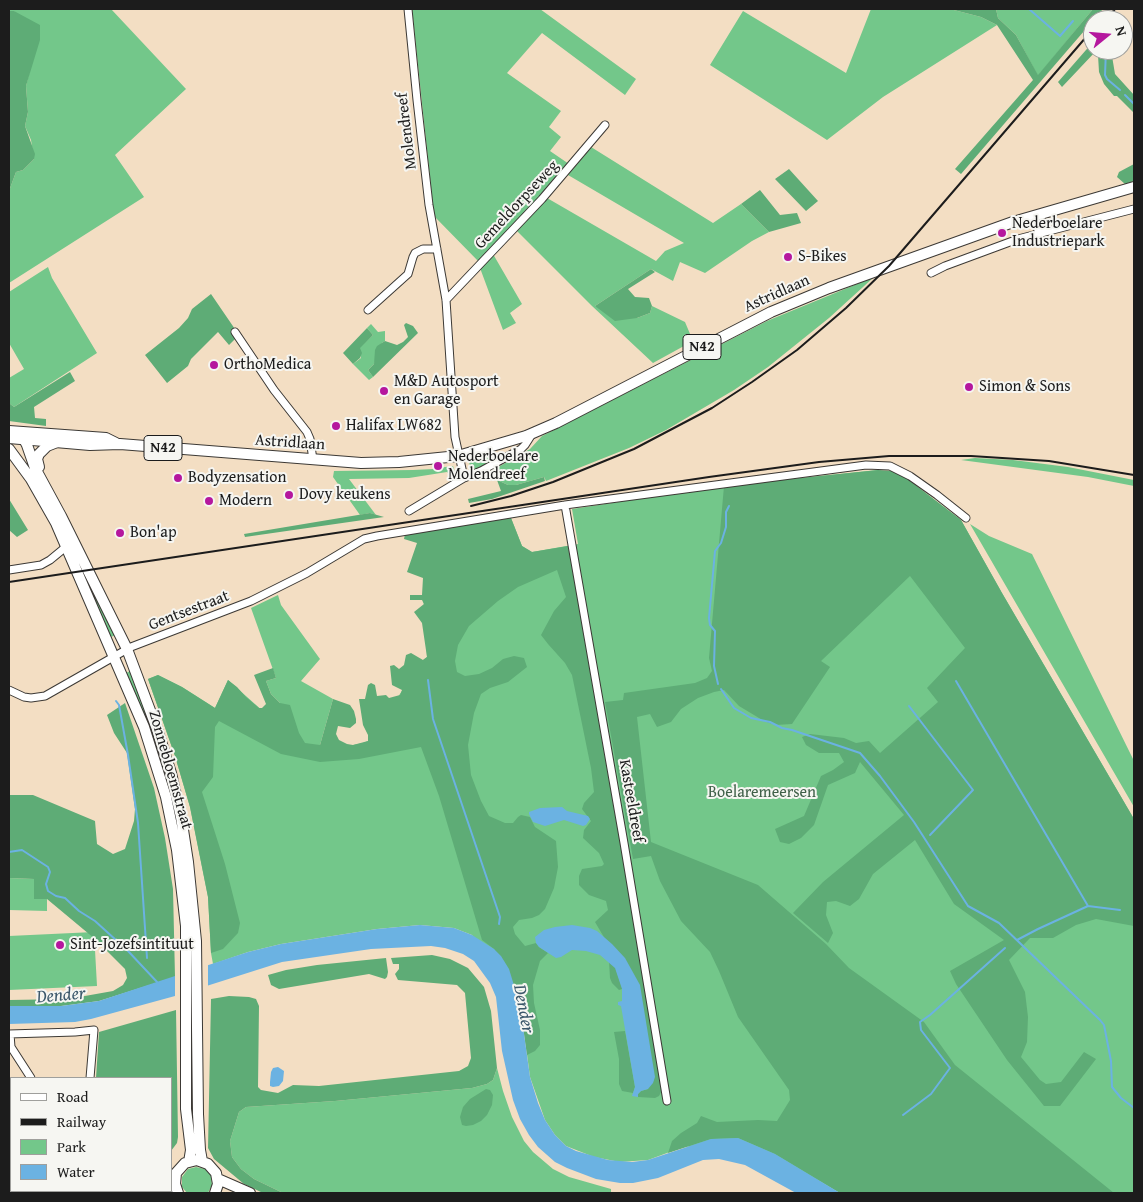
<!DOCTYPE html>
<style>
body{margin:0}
#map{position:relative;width:1143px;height:1202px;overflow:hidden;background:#f3dec3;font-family:"Gentium Book Plus",serif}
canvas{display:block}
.frame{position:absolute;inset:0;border:10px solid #1c1c1c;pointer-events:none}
.legend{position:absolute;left:10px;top:1077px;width:162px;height:115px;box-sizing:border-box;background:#f6f6f2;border:1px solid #9f9f9c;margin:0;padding:6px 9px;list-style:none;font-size:15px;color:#1c1c1c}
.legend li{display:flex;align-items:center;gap:10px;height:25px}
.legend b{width:25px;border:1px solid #9f9f9c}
.north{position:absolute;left:1083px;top:10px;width:50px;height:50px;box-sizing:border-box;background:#f6f6f2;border:1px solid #9f9f9c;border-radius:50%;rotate:73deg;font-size:14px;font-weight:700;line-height:20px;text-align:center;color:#1c1c1c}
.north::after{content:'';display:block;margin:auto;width:18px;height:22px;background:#b5179e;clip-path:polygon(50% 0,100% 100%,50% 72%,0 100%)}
</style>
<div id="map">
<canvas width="1143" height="1202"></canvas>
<div class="frame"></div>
<ul class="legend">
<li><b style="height:6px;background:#fff"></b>Road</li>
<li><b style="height:6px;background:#1c1c1c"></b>Railway</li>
<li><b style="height:14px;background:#73c78a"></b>Park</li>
<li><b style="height:14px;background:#6bb2e2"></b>Water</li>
</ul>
<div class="north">N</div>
</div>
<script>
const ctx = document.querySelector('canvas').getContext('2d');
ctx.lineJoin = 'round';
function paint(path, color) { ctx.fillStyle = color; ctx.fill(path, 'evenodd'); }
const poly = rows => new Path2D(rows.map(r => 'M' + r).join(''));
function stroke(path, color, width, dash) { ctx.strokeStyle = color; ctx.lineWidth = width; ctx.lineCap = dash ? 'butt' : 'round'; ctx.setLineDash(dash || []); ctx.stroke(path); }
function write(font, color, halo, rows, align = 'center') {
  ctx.font = font + ' "Gentium Book Plus",serif'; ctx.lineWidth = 4; ctx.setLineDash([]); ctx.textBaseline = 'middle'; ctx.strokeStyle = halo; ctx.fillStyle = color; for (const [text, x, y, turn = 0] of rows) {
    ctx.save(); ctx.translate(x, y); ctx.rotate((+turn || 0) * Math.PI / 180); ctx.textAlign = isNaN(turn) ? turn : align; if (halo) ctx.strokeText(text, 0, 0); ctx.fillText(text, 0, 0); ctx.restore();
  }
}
const green = poly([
 [9,9,111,9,186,89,115,155,144,197,9,283,9,191,16,172,23,170,34,159,31,140,25,126,28,112,26,86,30,70,14,11,9,11],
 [412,9,540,9,636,79,625,95,542,33,507,73,561,111,549,127,561,137,550,151,569,164,479,262,434,216],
 [871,9,950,9,981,17,997,25,883,97,827,140,710,65,743,11,846,73],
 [996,9,1093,9,1038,76,1016,35,998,18],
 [591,147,713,223,741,204,769,232,752,241,705,273,680,262,673,281,651,269,595,306,637,318,650,313,652,306,685,322,693,341,653,363,592,306,517,231,547,198,656,261,665,251,684,243,568,175],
 [493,254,522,304,510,313,516,323,503,330,480,268],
 [48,267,52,278,97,353,14,407,9,403,9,378,24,369,9,343,9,292],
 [874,277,829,318,768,367,734,390,666,430,629,448,546,481,544,477,516,485,508,485,497,480,493,470,530,449,542,436,767,321],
 [371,324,378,332,385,331,385,341,382,343,374,364,368,370,373,377,369,380,353,364,361,358,359,348,373,335,367,328],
 [494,453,496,459,474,470,471,470,469,462,470,460],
 [975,458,1013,460,1068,467,1134,480,1134,486,1088,477,961,460],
 [453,466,456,475,449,474,447,472,409,478,349,479,376,515,370,513,360,515,333,477,334,471,413,470,434,469,434,470,439,470,438,468],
 [878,470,906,478,961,520,1002,593,1134,819,1134,1193,840,1193,819,1181,686,1146,648,1160,620,1162,594,1157,566,1146,555,1135,545,1120,530,1077,523,1024,472,935,454,928,420,925,377,929,281,944,248,952,213,964,211,953,208,897,190,807,175,756,148,679,158,675,182,687,215,708,228,680,274,721,280,703,271,694,266,681,276,678,251,608,278,595,281,605,320,659,301,681,333,699,320,745,353,745,363,743,368,741,423,660,427,657,424,605,423,600,511,518,522,546,532,552,578,544,572,509,724,486],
 [970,524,989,536,1032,554,1134,761,1134,807],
 [70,540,117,635,110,637,93,603],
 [130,671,148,719,157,734,178,820,180,848,122,675],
 [9,878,34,879,47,899,47,911,9,910],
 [94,932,97,986,9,990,9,936],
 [497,1068,503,1091,512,1117,524,1141,533,1152,553,1169,569,1177,611,1189,611,1193,283,1193,254,1179,241,1169,232,1157,230,1141,239,1112,246,1107,335,1101,472,1088,487,1084,493,1080],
 [196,1167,205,1169,211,1175,212,1185,208,1193,187,1193,182,1187,182,1177,188,1169]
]);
const forest = poly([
 [950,9,996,9,998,18,1016,35,1038,75,1093,9,1103,9,961,174,955,169,1033,80,997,25,981,17],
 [9,11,14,11,40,25,40,40,26,86,28,112,25,126,35,154,34,159,23,170,16,172,9,191],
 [1093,42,1093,50,1111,50,1115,74,1134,95,1134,113,1117,96,1114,96,1104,84,1099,72,1098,55,1096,51,1062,87,1058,82],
 [1134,164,1134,181,1125,184,1117,177,1119,172],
 [789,169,818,201,806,211,775,179],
 [760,190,780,215,797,213,801,223,769,232,741,204],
 [651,269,655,272,628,289,635,297,649,298,652,306,650,313,637,318,615,321,595,306],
 [211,294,239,335,229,345,218,332,191,359,188,366,167,383,145,355,179,328,188,318,192,309],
 [406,323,413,326,418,333,373,377,368,370,374,364,375,350,377,346,385,341,397,345,403,342,408,337,404,325],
 [367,328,373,335,360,348,362,353,360,358,353,364,343,353],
 [70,372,75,381,34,407,35,418,46,419,46,426,9,421,9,403,14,407],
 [878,470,893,471,906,478,961,520,1002,593,1134,819,1134,926,1096,919,1076,925,1053,938,1030,938,1009,960,1025,992,1028,1017,1027,1042,1021,1057,1040,1080,1046,1084,1061,1082,1084,1052,1096,1059,1060,1106,1044,1106,1007,1060,956,984,950,971,1004,940,954,904,915,840,873,874,859,899,850,906,836,901,827,902,826,915,833,933,828,943,793,913,823,882,904,815,860,762,855,773,828,785,814,825,801,838,789,844,780,842,775,829,804,816,821,776,833,770,844,762,839,753,819,753,806,745,802,737,810,734,844,738,856,743,869,741,880,753,938,702,927,688,965,648,910,576,821,661,830,667,792,724,775,725,764,721,739,706,724,690,714,692,698,698,681,709,671,722,657,727,650,714,637,717,651,842,758,885,826,944,849,968,924,1022,955,1065,1114,1193,840,1193,775,1154,738,1138,711,1139,668,1153,672,1141,681,1133,697,1123,701,1116,717,1122,758,1120,777,1121,790,1100,789,1090,738,1017,719,971,710,952,681,921,660,881,651,856,633,859,605,702,623,700,624,693,695,683,707,678,712,671,709,658,724,486],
 [544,477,545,481,492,499,469,503,468,499,501,491,497,480,508,485,516,485],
 [9,499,28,530,17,537,9,530],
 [370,513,384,517,245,537,244,534],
 [511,518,522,546,532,552,568,546,661,1079,662,1090,659,1096,655,1098,638,1097,638,1094,641,1091,648,1089,622,989,619,990,612,983,610,978,608,944,595,922,608,910,606,901,589,895,579,885,579,876,582,869,602,866,604,864,599,853,583,838,584,830,591,821,582,809,584,803,594,792,591,768,572,675,565,663,548,644,541,635,554,611,566,597,557,570,518,587,498,601,469,626,458,645,455,661,457,672,465,676,479,674,492,668,503,659,514,656,524,658,527,667,508,682,490,688,481,694,474,713,468,745,471,775,481,801,489,816,505,823,513,823,518,817,521,815,530,817,535,827,556,841,558,867,554,888,545,909,539,915,532,918,519,920,513,927,515,934,525,946,536,943,539,947,548,953,540,961,533,985,534,1003,540,1030,540,1045,535,1051,527,1055,520,1005,494,949,482,940,439,796,421,747,359,759,320,762,281,754,219,721,215,727,213,777,202,792,225,864,240,923,238,933,223,949,211,953,208,897,190,807,175,756,148,679,158,675,182,687,215,708,228,680,237,687,246,697,259,708,262,708,266,704,254,675,273,668,276,678,266,681,271,694,280,703,290,705,299,733,305,743,320,745,333,699,350,705,354,711,356,719,356,723,350,728,338,726,336,734,339,740,347,744,353,745,368,741,368,735,363,725,359,699,365,699,368,685,371,683,375,685,377,696,386,695,389,698,400,695,402,690,392,685,390,666,394,665,399,669,404,665,406,655,411,653,423,660,427,657,422,623,414,612,424,604,422,600,410,600,410,595,422,595,423,578,407,572,417,543,404,539,405,534],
 [125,703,154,788,165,838,173,889,175,977,99,1001,61,1006,9,1006,9,1000,68,999,113,991,123,985,127,978,125,969,95,939,47,899,34,899,34,879,9,878,9,795,33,795,95,821,97,844,113,854,125,849,134,821,135,809,127,753,114,733,107,715],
 [432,955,450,959,468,968,484,987,491,1011,497,1068,493,1080,487,1084,472,1088,335,1101,246,1107,239,1112,230,1141,232,1157,241,1169,254,1179,283,1193,263,1193,244,1184,214,1159,208,1148,211,999,229,996,249,997,256,999,259,1006,258,1087,261,1090,278,1093,293,1085,319,1086,459,1071,468,1066,471,1058,465,993,457,985,398,980,395,974,399,969,399,964,393,964,391,958],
 [386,958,388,972,387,977,385,979,369,974,279,989,271,985,268,975,286,970,317,965],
 [176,1010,178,1137,177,1143,171,1151,171,1078,96,1078,99,1032],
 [625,1031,635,1087,633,1093,622,1091,619,1084,619,1059,614,1032],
 [486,1089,490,1090,493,1095,492,1105,487,1115,481,1121,473,1125,466,1126,462,1125,460,1117,463,1107,470,1099]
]);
const water = poly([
 [562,807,567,811,588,816,590,819,586,825,583,826,564,820,545,826,533,822,529,814,529,812,540,808],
 [420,925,454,928,472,935,494,949,501,956,509,969,520,1005,530,1077,538,1103,545,1120,555,1135,566,1146,576,1151,608,1160,632,1162,648,1160,711,1139,738,1138,775,1154,840,1193,796,1193,745,1165,719,1159,703,1160,658,1178,633,1183,620,1183,596,1179,567,1168,555,1162,538,1147,529,1135,520,1119,513,1100,502,1051,496,997,490,983,474,961,463,954,445,948,431,946,371,949,282,962,175,996,91,1019,75,1022,9,1024,9,1006,61,1006,99,1001,248,952,281,944,377,929],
 [572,925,590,928,597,931,612,944,625,958,640,985,655,1077,653,1083,648,1089,641,1091,638,1094,638,1097,632,1096,635,1087,621,1006,618,1005,618,1002,622,1001,622,989,615,968,600,955,586,951,572,950,561,957,556,958,539,947,536,943,535,937,544,930,555,927],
 [278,1067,284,1071,283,1081,279,1086,273,1087,270,1086,270,1082,271,1072,273,1068]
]);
const pier = poly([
 [208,963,208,988,175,999,175,974]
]);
const stream = poly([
 [1029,9,1060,36,1073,21],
 [1106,50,1105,75,1107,79,1120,90],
 [1125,95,1134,104],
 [428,680,433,719,500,917,499,924],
 [956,681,1088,906,1038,929,1017,940],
 [718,684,714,666,715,631,710,625,709,618,715,551,721,543,726,527,726,512,729,506],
 [721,689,734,708,751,718,770,722,782,728,792,730,860,753,880,776,914,822,968,906,999,923,1100,1020,1104,1025,1111,1061,1112,1087,1121,1098,1134,1108],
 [116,701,119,705,128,755,138,823,147,958],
 [909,706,973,790,930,835],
 [9,852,22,850,48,867,50,872,46,884,48,891,56,896,65,898,79,911,95,921,128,951,158,983],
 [1088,906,1120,910],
 [903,1115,931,1094,950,1068,921,1030,920,1022,930,1015,1005,948]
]);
const street = poly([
 [408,9,417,100,429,205,446,300,455,437,464,478],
 [1034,216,1039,234],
 [931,273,945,266,1018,239,1134,209],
 [446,300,542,199,605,125],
 [368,310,408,274,413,257,415,253,423,249,437,249],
 [235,332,274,390,307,432,310,439,313,460],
 [565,505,624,843,667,1101],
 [409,511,464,478,481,471,521,449,525,445,532,434],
 [9,570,41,565,50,560,67,546],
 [9,690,24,697,31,698,45,696,131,647,251,601,307,573,364,539,377,536,565,505,866,465,890,466,910,476,937,495,966,518],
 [9,1034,75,1032,94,1030,90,1078],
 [10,1034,11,1047,31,1078],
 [9,1093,11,1092],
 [9,1111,11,1110],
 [9,1168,11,1168],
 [148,1193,148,1191]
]);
const secondary = poly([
 [20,432,27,445,35,468,61,516,127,649,157,729,171,773,181,817,188,862,196,941,198,1114,200,1150,202,1161],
 [9,449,31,479,56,523,144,727,166,797,177,850,186,926,186,1109,191,1150,189,1162],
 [39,467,37,459,39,454,47,446,57,442],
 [218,1179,250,1193],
 [178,1193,175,1184,176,1173,185,1163,197,1160,208,1164,216,1173,218,1184,215,1193]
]);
const primary = poly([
 [9,431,106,438,116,443],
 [9,438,90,445,120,444,361,463,399,462,458,456,526,436,556,423,771,312,829,288,1013,222,1134,187]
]);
const rail = poly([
 [1106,20,1115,9],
 [471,506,511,496,553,482,634,449,712,408,752,382,797,350,846,308,889,266,1093,29],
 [9,582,709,477,819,462,889,456,971,456,1049,461,1134,475]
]);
const markers = [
 [1002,233,5,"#b5179e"],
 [788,257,5,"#b5179e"],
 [214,365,5,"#b5179e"],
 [969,387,5,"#b5179e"],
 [384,391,5,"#b5179e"],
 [336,426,5,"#b5179e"],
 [438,466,5,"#b5179e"],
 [178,478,5,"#b5179e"],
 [289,495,5,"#b5179e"],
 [209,501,5,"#b5179e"],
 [120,533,5,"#b5179e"],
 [60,945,5,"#b5179e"]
];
const shields = [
 [702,347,38],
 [163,448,38]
];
const shieldNames = [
 ["N42",702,347],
 ["N42",163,448]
];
const streetNames = [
 ["Molendreef",407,131,-97],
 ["Gemeldorpseweg",517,205,-47],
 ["Astridlaan",777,294,-24],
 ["Astridlaan",290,443,4],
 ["Gentsestraat",189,611,-21],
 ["Zonnebloemstraat",170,770,74],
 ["Kasteeldreef",631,801,80]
];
const poiNames = [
 ["Nederboelare",1012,224],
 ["Industriepark",1012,242],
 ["S-Bikes",798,257],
 ["OrthoMedica",224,365],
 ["M&D Autosport",394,382],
 ["en Garage",394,400],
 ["Simon & Sons",979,387],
 ["Halifax LW682",346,426],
 ["Nederboelare",448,457],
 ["Molendreef",448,475],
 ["Bodyzensation",188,478],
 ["Dovy keukens",299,495],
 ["Modern",219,501],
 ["Bon'ap",130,533],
 ["Sint-Jozefsintituut",70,945]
];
const parkNames = [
 ["Boelaremeersen",762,793]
];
const waterNames = [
 ["Dender",61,996,-5],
 ["Dender",523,1009,79]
];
paint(green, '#73c78a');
paint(forest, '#5eac76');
paint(water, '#6bb2e2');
paint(pier, '#f3dec3');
stroke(stream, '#6bb2e2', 2);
stroke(street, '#3c3935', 9);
stroke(secondary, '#3c3935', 12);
stroke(primary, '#3c3935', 12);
stroke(street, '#fff', 7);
stroke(secondary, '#fff', 10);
stroke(primary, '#fff', 10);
stroke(rail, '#1c1c1c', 2);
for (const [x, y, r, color] of markers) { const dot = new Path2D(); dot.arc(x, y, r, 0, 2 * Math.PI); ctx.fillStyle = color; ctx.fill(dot); stroke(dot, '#f6f6f2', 2); }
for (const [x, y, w] of shields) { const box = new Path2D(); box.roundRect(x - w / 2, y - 12.5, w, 25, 4); ctx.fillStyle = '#f6f6f2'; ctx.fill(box); stroke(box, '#1c1c1c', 1); }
write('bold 15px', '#1c1c1c', null, shieldNames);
write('16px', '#1c1c1c', '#f6f6f2', streetNames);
write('16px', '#1c1c1c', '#f6f6f2', poiNames, 'left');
write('16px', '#3f6048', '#f6f6f2', parkNames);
write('italic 18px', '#3c586b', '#f6f6f2', waterNames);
</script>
